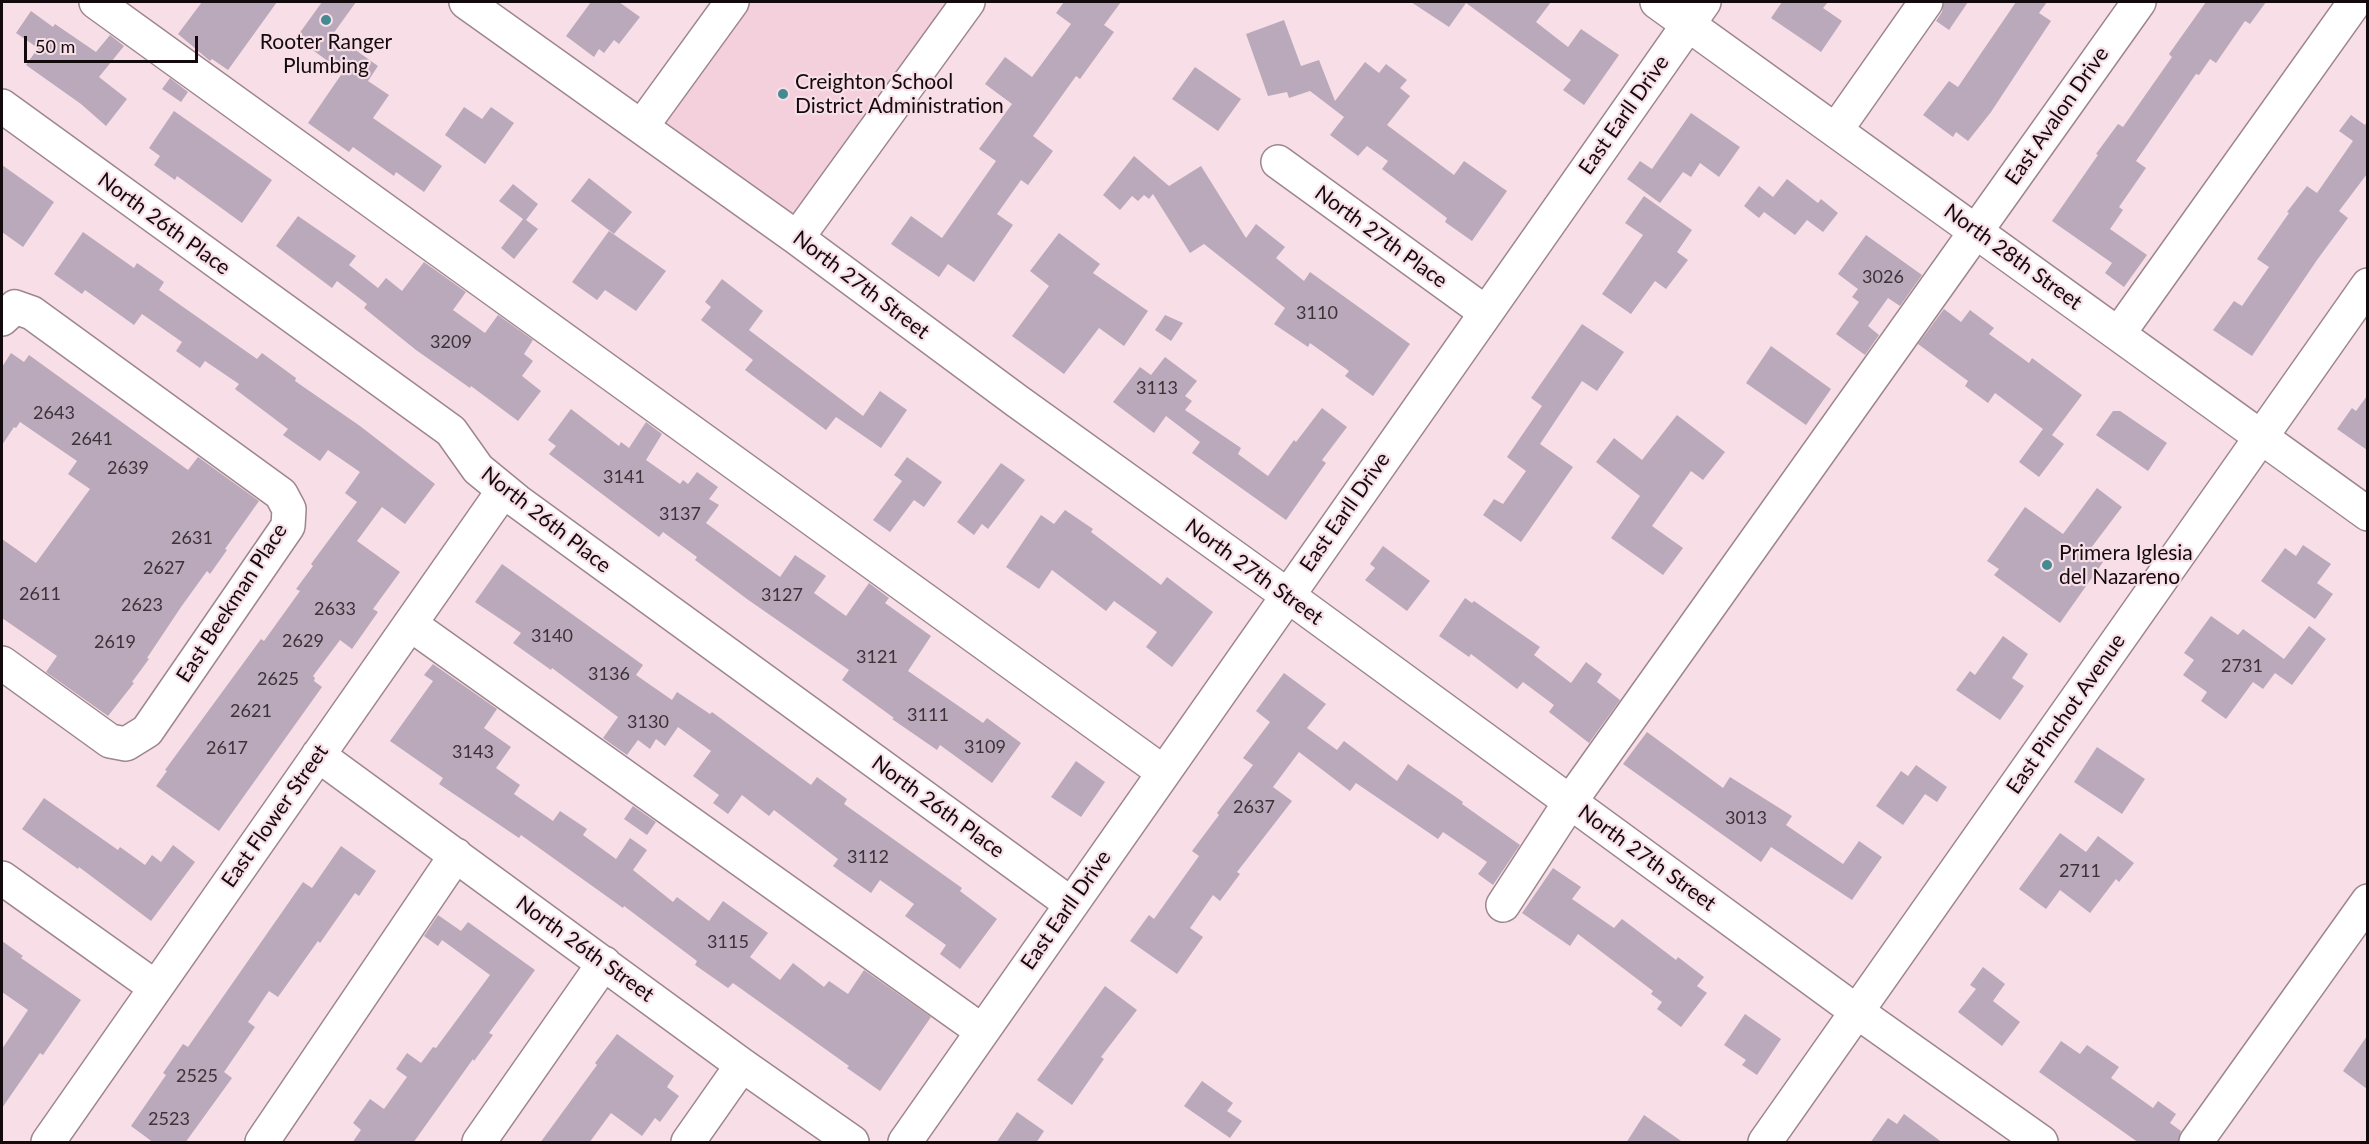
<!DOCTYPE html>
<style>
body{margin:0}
#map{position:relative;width:2369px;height:1144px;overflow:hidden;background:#f8dee6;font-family:Lato,sans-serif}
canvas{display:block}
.frame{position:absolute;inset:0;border:3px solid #120a0d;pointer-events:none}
.scale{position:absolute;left:24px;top:36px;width:174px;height:27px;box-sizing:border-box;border:3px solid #120a0d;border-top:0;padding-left:8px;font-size:18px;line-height:21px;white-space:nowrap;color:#120a0d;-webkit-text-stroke:4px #f8dee6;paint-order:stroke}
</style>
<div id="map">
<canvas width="2369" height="1144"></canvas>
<div class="frame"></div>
<div class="scale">50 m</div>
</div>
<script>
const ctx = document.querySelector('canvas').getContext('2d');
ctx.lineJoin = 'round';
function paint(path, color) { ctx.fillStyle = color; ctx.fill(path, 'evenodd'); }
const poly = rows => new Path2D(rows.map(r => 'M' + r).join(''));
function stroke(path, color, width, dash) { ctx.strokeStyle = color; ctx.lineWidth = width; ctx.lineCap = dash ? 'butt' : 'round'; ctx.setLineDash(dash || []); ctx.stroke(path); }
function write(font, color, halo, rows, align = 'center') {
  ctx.font = font + ' Lato,sans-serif'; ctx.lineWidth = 4.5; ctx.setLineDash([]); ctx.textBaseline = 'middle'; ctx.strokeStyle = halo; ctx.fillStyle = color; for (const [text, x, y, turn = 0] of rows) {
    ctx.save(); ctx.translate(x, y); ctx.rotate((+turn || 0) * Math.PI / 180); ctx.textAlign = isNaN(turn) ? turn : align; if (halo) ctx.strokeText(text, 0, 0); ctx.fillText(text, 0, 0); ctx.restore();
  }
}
const built = poly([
 [732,2,968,2,797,238,642,126]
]);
const building = poly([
 [202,2,277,2,228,70,212,59,210,61,178,34],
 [322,2,356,2,333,34,378,66,368,81,389,95,373,118,442,166,424,192,396,172,394,176,353,147,349,152,308,123,343,72,296,38],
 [591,2,619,2,640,17,619,44,614,40,604,53,599,49,594,57,566,36],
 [1064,2,1121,2,1104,25,1114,32,1080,79,1076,76,1033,136,1053,151,1028,185,1021,180,997,214,1013,225,974,282,948,264,939,277,891,244,911,216,942,238,996,161,979,149,1012,104,985,84,1005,57,1032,77,1071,24,1056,13],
 [1411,2,1551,2,1536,22,1568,47,1581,29,1619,55,1584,105,1563,90,1571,80,1466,3,1449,27],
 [1782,2,1828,2,1823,8,1842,21,1821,52,1771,18],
 [1944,2,1968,2,1949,30,1936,21,1942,12],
 [2016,2,2047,2,2039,13,2051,21,1991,112,1968,141,1956,132,1953,137,1923,115,1949,81,1958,87],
 [2206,2,2266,2,2250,24,2245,21,2216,63,2210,59,2199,75,2196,74,2136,161,2146,168,2119,207,2123,210,2110,229,2147,255,2124,287,2105,273,2112,263,2052,221,2098,155,2096,154,2118,124,2123,127,2172,57,2169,54],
 [31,11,53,27,55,24,96,52,110,35,124,46,99,77,127,99,106,126,81,104,26,65,38,48,16,33],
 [1284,20,1301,66,1319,60,1335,101,1365,62,1379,73,1386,64,1407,80,1400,88,1410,96,1387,125,1454,175,1464,161,1507,191,1472,241,1445,222,1447,218,1382,169,1388,161,1367,146,1358,156,1330,135,1344,117,1310,91,1289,98,1287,92,1268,96,1246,34],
 [1195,67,1241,99,1218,131,1172,99],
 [170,78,188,92,181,102,162,89],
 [464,107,482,119,491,107,514,123,485,164,445,135],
 [174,111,272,180,242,223,177,176,175,180,154,165,160,156,149,148],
 [1691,113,1740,147,1719,177,1700,163,1691,177,1683,172,1660,203,1627,179,1640,161,1652,169],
 [2351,115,2365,125,2367,121,2367,174,2339,211,2348,218,2317,260,2252,356,2213,330,2234,301,2242,306,2269,267,2257,259,2289,213,2287,212,2307,186,2317,193,2353,141,2339,131],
 [1134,156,1169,186,1201,166,1246,238,1256,224,1285,247,1276,258,1304,281,1310,272,1410,344,1373,396,1345,376,1349,371,1310,343,1308,347,1274,324,1285,308,1204,244,1190,253,1153,194,1149,199,1144,195,1138,201,1132,196,1120,210,1103,195],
 [2,165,54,202,23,247,2,232],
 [589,178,632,212,614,234,571,201],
 [1787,179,1818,203,1821,199,1838,213,1823,232,1807,220,1795,235,1764,212,1759,218,1744,206,1759,186,1773,197],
 [513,184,538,204,526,220,538,229,514,259,501,248,523,219,499,201],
 [1644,196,1692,230,1677,252,1688,260,1666,289,1655,281,1631,314,1602,294,1643,235,1625,223],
 [298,216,356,256,349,265,378,288,386,278,402,291,424,262,466,292,453,310,485,333,498,315,533,340,524,354,533,361,522,376,541,391,518,421,471,386,470,388,416,350,364,308,367,304,337,281,332,288,276,246],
 [609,231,666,271,636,311,605,290,597,300,572,282],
 [83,232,134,268,137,263,164,282,159,290,257,359,262,353,296,378,295,381,360,426,435,484,405,524,382,507,357,541,400,572,373,609,378,612,352,649,340,640,313,676,315,678,314,681,322,687,219,831,156,786,167,771,165,770,261,639,264,641,300,591,296,589,313,566,311,564,357,502,345,493,360,472,328,450,320,461,283,435,288,429,235,389,239,384,205,361,200,368,176,351,182,342,142,314,134,325,85,290,82,294,54,274],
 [1059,233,1100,264,1093,273,1148,311,1124,346,1099,328,1064,374,1012,336,1049,286,1030,271],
 [1866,235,1922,275,1900,306,1888,298,1868,326,1879,335,1865,355,1836,334,1859,302,1852,297,1858,289,1838,274],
 [722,279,763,311,749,330,863,416,880,391,907,410,881,448,836,417,826,430,745,370,753,360,701,320,711,307,705,302],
 [1944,309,1961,322,1970,310,1994,328,1989,334,2029,363,2032,358,2082,395,2052,435,2064,444,2039,477,2019,462,2043,429,1995,393,1988,403,1965,386,1968,381,1918,344],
 [1165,315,1183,323,1171,341,1155,330],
 [1582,324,1624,352,1597,391,1582,381,1540,444,1573,467,1521,542,1483,515,1494,499,1503,504,1526,471,1507,457,1542,406,1531,398],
 [1771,346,1831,389,1806,425,1746,383],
 [11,353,24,362,29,355,188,470,198,457,259,501,225,549,227,550,210,574,207,571,181,607,147,658,149,659,132,682,134,683,108,716,46,672,57,656,2,618,2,539,36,563,90,489,68,474,77,461,20,422,16,428,14,427,2,445,2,367],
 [1165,357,1197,381,1185,396,1192,401,1185,410,1241,448,1238,454,1268,476,1294,440,1296,442,1322,408,1347,427,1322,460,1326,463,1286,520,1192,453,1200,442,1166,416,1154,433,1113,402,1140,367,1151,375],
 [2367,396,2367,450,2337,429,2352,408,2356,411],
 [571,409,619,446,621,442,629,448,646,422,662,434,646,460,680,484,683,480,688,484,697,472,718,487,709,499,719,505,706,523,780,577,795,555,826,576,814,593,846,616,869,583,889,598,885,603,931,636,908,671,983,723,987,718,1021,743,992,783,940,745,937,750,892,719,894,718,842,680,849,670,747,599,695,560,697,557,663,532,659,537,549,454,556,446,548,440],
 [2113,411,2120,411,2167,443,2148,471,2096,435],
 [1677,415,1725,452,1703,480,1691,471,1652,526,1683,548,1663,575,1611,538,1640,496,1596,462,1614,438,1642,460],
 [907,457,942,482,924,507,914,500,890,532,873,520,902,481,894,475],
 [1001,463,1025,480,988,529,982,524,974,535,957,522],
 [2097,488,2122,507,2088,552,2103,562,2060,623,1994,575,1999,569,1987,561,2025,507,2063,534],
 [1065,510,1093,529,1091,532,1161,585,1167,577,1213,612,1172,667,1146,647,1157,632,1114,601,1106,611,1052,570,1039,589,1006,567,1041,515,1054,524],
 [2303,545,2331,564,2317,583,2333,594,2315,619,2261,581,2285,548,2296,556],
 [1383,546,1430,581,1407,611,1365,580,1375,568,1370,564],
 [502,564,643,665,636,675,672,700,677,692,710,714,712,712,811,785,817,777,847,799,844,804,962,888,960,891,997,919,960,969,940,954,946,945,905,916,914,904,880,880,871,893,833,866,838,859,774,810,769,816,742,795,728,814,713,803,719,795,693,776,711,751,678,727,665,746,656,739,650,749,638,740,627,755,603,738,618,717,552,668,551,670,513,643,521,633,475,602],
 [1465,598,1472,603,1474,601,1540,647,1534,655,1571,683,1586,662,1602,674,1597,682,1620,700,1589,743,1549,712,1554,705,1523,682,1517,689,1471,654,1469,657,1439,636],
 [2211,616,2238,635,2243,629,2284,659,2309,626,2326,639,2292,685,2275,673,2263,689,2253,682,2226,719,2201,701,2207,692,2183,675,2194,660,2184,653],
 [2003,636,2028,654,2012,678,2024,686,2000,720,1956,690,1970,671,1975,675],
 [433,664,497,709,484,728,511,747,496,768,520,785,514,794,553,821,560,811,587,829,583,835,616,859,630,838,647,850,633,870,673,902,677,897,709,921,723,901,768,933,750,957,780,980,793,963,824,987,829,981,848,994,864,970,931,1017,880,1091,847,1068,849,1066,733,983,728,988,695,965,697,961,624,906,623,908,521,835,519,838,439,784,443,778,390,741,433,681,424,675],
 [1284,673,1326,704,1307,728,1337,750,1344,741,1397,781,1408,764,1463,802,1462,804,1520,845,1493,885,1478,874,1487,862,1443,832,1438,839,1356,783,1350,791,1299,752,1273,787,1292,801,1237,872,1240,874,1220,901,1213,895,1190,928,1203,937,1177,974,1130,941,1149,915,1154,919,1199,856,1192,851,1219,815,1217,813,1253,765,1243,758,1270,722,1256,711],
 [1647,732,1723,788,1730,777,1792,816,1786,825,1843,864,1859,841,1882,857,1852,900,1771,847,1761,862,1623,764],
 [2097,747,2145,779,2122,814,2074,782],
 [1076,761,1105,782,1081,817,1051,797],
 [1916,765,1947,787,1937,802,1925,794,1903,825,1876,806,1901,771,1908,776],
 [44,798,118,850,120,847,145,865,152,855,161,862,173,845,195,862,151,921,79,867,78,869,22,829],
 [633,806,656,822,647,835,624,819],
 [2060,833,2086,852,2098,836,2134,863,2119,882,2116,879,2090,913,2060,890,2046,909,2019,889],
 [341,846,376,871,359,896,355,893,320,943,318,941,278,997,269,991,248,1022,255,1027,224,1072,232,1078,185,1143,154,1143,131,1126,166,1075,163,1073,183,1044,188,1047,303,882,312,888],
 [1553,868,1581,887,1572,899,1614,928,1622,919,1676,960,1678,957,1704,977,1697,986,1707,993,1681,1027,1657,1009,1662,1002,1651,994,1653,991,1578,934,1570,946,1522,913],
 [438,915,461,931,468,922,535,970,489,1033,493,1035,474,1061,473,1059,413,1143,352,1143,361,1130,353,1123,370,1099,384,1109,407,1077,396,1069,407,1053,421,1063,433,1047,436,1048,490,975,442,940,438,946,424,936],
 [2,941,23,956,21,958,81,1000,43,1055,40,1053,2,1108,2,1049,28,1010,2,992],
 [1983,967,2005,984,1993,1001,2020,1022,2002,1046,1958,1012,1976,989,1970,985],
 [1105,986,1137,1010,1101,1057,1104,1059,1072,1105,1037,1080],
 [1745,1014,1781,1039,1757,1075,1742,1065,1746,1060,1724,1045],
 [617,1034,674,1076,667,1087,679,1096,660,1122,655,1118,642,1136,611,1113,589,1143,540,1143,597,1065,595,1063],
 [2367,1036,2367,1089,2343,1071],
 [2061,1041,2080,1054,2087,1045,2119,1067,2111,1078,2153,1108,2158,1101,2176,1114,2170,1123,2181,1131,2178,1143,2139,1143,2039,1072],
 [1202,1081,1233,1103,1227,1111,1242,1121,1230,1138,1184,1106],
 [1017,1112,1044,1131,1036,1143,996,1143],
 [1904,1114,1943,1143,1870,1143,1888,1118,1897,1124],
 [1644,1115,1684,1143,1626,1143]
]);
const minor = poly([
 [96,2,1163,772],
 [466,2,797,238,1017,401,1287,595,1856,1011,2041,1142],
 [1657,2,2368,514],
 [2,106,451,431,478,469,517,501,1071,904],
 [642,126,732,2],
 [1836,130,1926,2],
 [1278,162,1485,312],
 [797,238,968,2],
 [2,319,15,307,32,313,281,494,289,509,288,526,147,731,126,744,110,741,2,663],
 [2119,333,2355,2],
 [410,624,982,1031],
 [318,755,742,1065,852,1142],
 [2,878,155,987],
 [1503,905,1570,802,2139,2],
 [48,1142,503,491],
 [262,1142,456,855],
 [479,1142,604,963],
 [688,1142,742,1065],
 [905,1142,1704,2],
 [1765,1142,2368,285],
 [2196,1142,2368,901]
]);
const markers = [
 [326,20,6,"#438a92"],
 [783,94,6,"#438a92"],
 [2047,565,6,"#438a92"]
];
const numberNames = [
 ["3026",1883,277],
 ["3110",1317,313],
 ["3209",451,342],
 ["3113",1157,388],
 ["2643",54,413],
 ["2641",92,439],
 ["2639",128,468],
 ["3141",624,477],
 ["3137",680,514],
 ["2631",192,538],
 ["2627",164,568],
 ["2611",40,594],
 ["3127",782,595],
 ["2623",142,605],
 ["2633",335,609],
 ["3140",552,636],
 ["2629",303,641],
 ["2619",115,642],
 ["3121",877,657],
 ["2731",2242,666],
 ["3136",609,674],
 ["2625",278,679],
 ["2621",251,711],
 ["3111",928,715],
 ["3130",648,722],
 ["3109",985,747],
 ["2617",227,748],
 ["3143",473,752],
 ["2637",1254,807],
 ["3013",1746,818],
 ["3112",868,857],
 ["2711",2080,871],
 ["3115",728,942],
 ["2525",197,1076],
 ["2523",169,1119]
];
const poiNames = [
 ["Rooter Ranger",326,42,"center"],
 ["Plumbing",326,66,"center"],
 ["Creighton School",795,82],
 ["District Administration",795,106],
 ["Primera Iglesia",2059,553],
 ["del Nazareno",2059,577]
];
const streetNames = [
 ["East Earll Drive",1624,115,-55],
 ["East Avalon Drive",2057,116,-55],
 ["North 26th Place",164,224,36],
 ["North 27th Place",1381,237,36],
 ["North 28th Street",2013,257,36],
 ["North 27th Street",861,285,37],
 ["East Earll Drive",1345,512,-55],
 ["North 26th Place",546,520,38],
 ["North 27th Street",1254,572,36],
 ["East Beekman Place",232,603,-57],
 ["East Pinchot Avenue",2066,714,-55],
 ["North 26th Place",938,807,36],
 ["East Flower Street",275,816,-55],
 ["North 27th Street",1647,858,36],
 ["East Earll Drive",1066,910,-55],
 ["North 26th Street",585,949,36]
];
paint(built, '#f3d0dc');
paint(building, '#baa9ba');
stroke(minor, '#9e868e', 36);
stroke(minor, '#fff', 33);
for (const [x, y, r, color] of markers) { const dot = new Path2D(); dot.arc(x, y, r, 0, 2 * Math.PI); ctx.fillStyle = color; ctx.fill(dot); stroke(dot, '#f8dee6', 2); }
write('18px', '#3c3238', null, numberNames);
write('21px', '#120a0d', '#f8dee6', poiNames, 'left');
write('21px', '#120a0d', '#f8dee6', streetNames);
</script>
